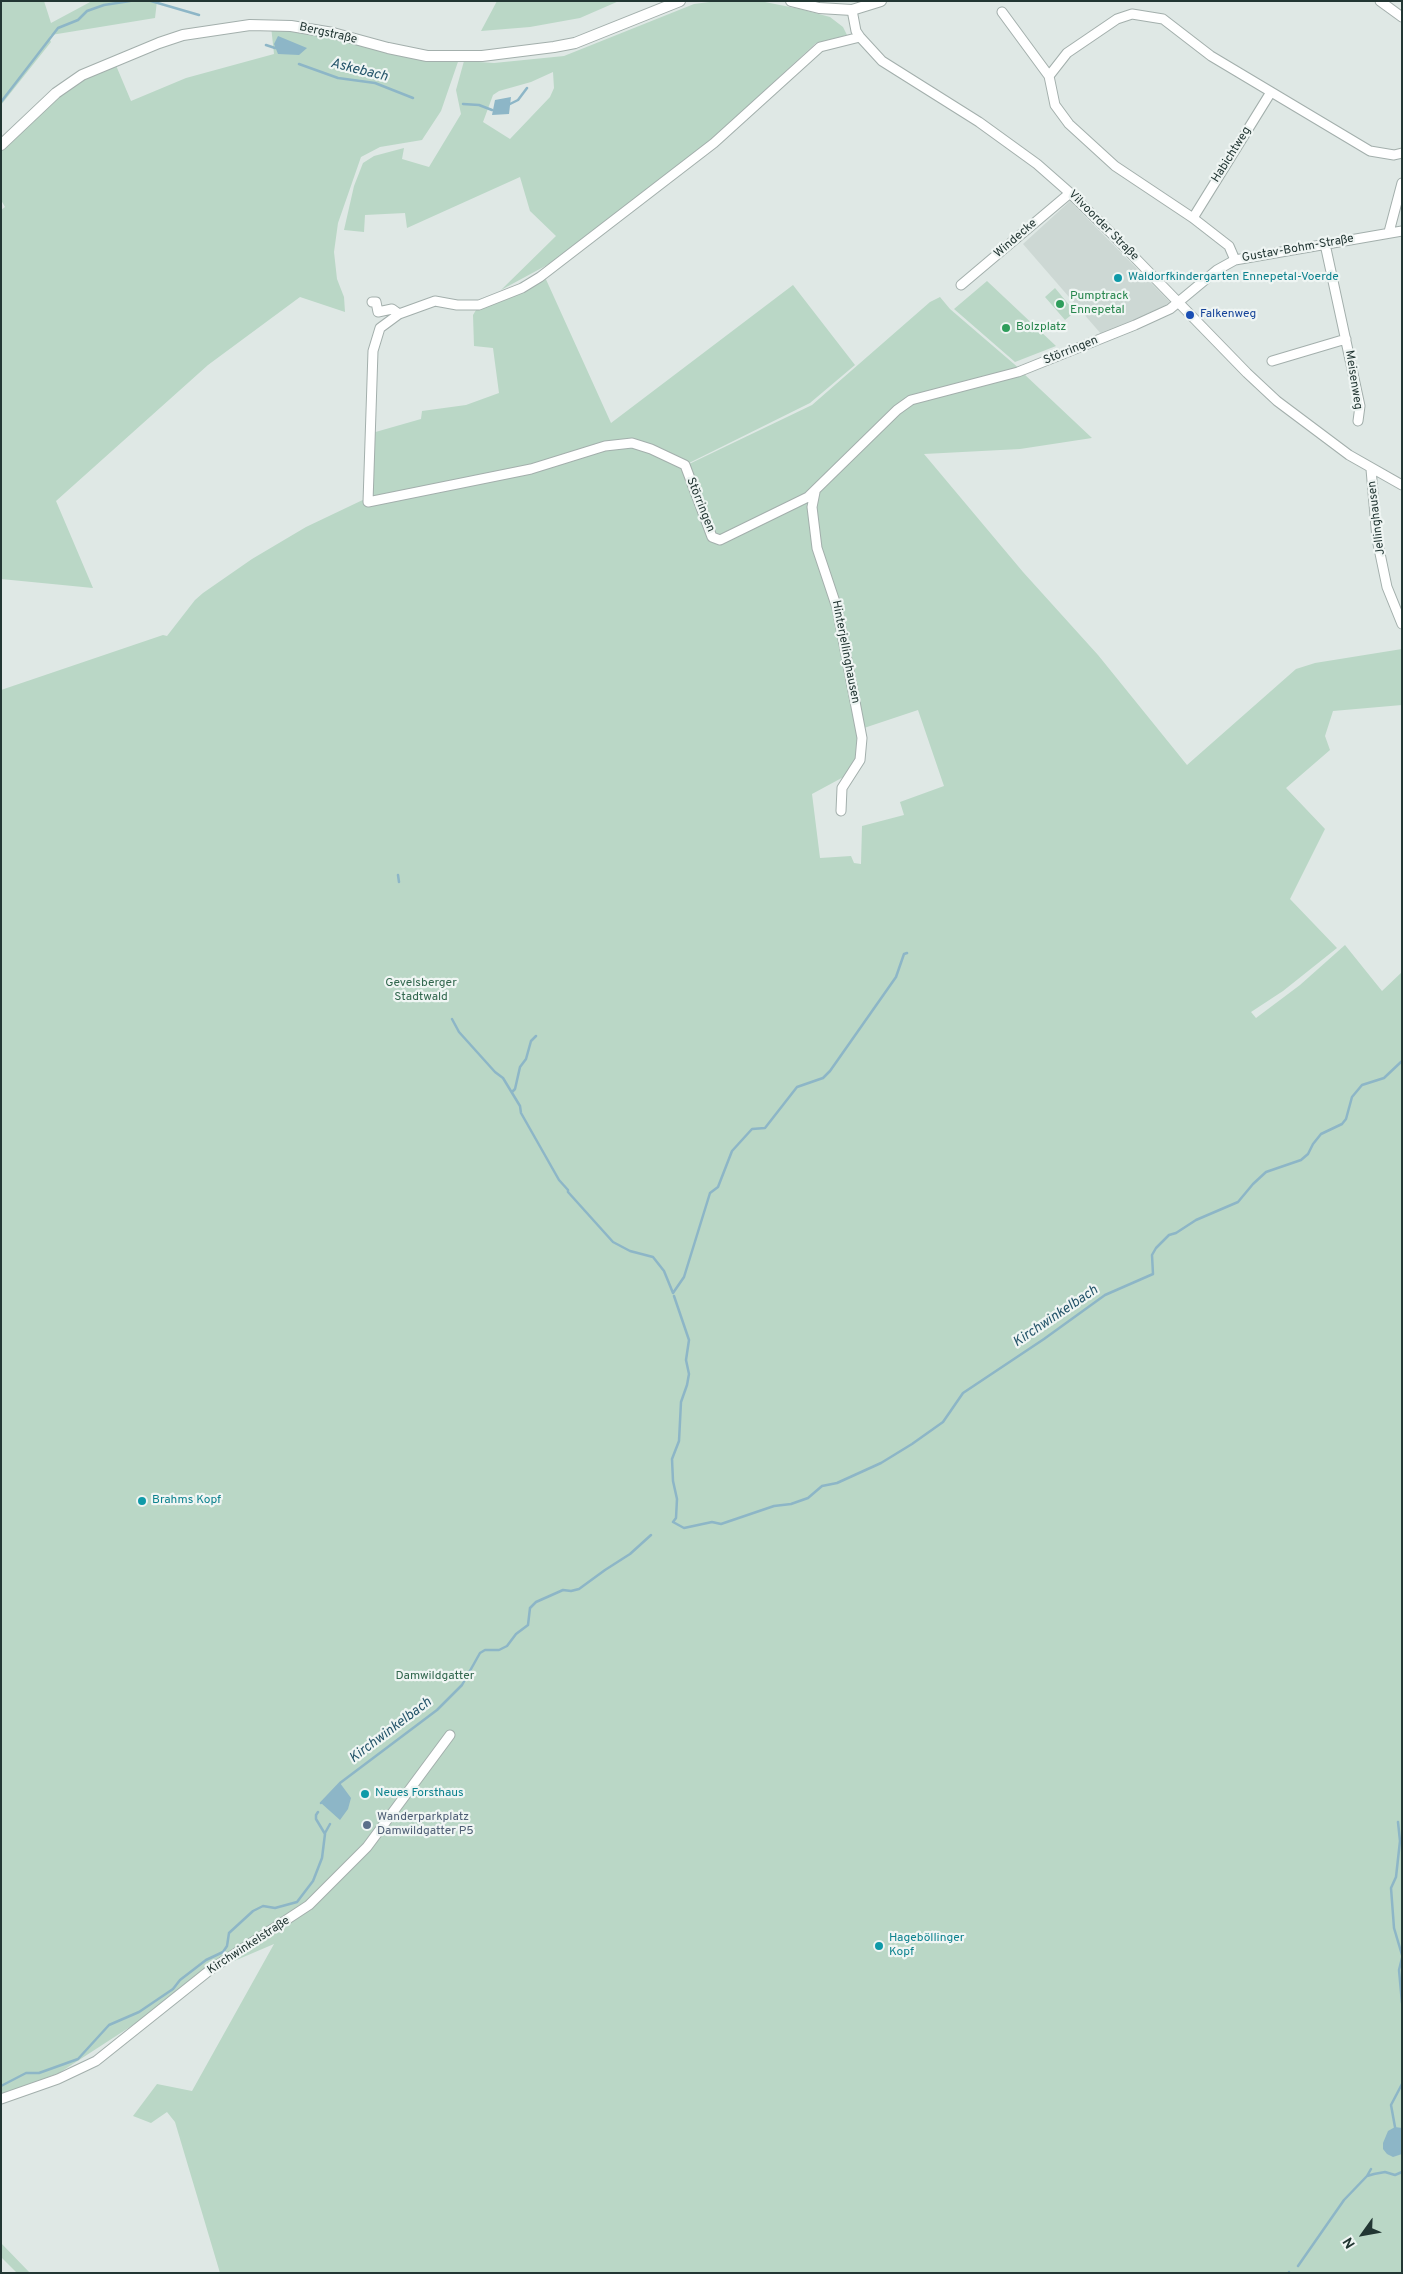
<!DOCTYPE html>
<meta charset="utf-8">
<style>
body{margin:0}
#map{position:relative;width:1403px;height:2274px;overflow:hidden;background:#dfe8e5;font-family:Overpass,sans-serif}
canvas{display:block}
.frame{position:absolute;inset:0;border:2px solid #223633;pointer-events:none}
.north{position:absolute;left:1338px;top:2209px;width:50px;height:50px;-webkit-text-stroke:4px #eff5f3;paint-order:stroke;rotate:238deg;font-size:14px;font-weight:700;line-height:20px;text-align:center;color:#223633}
.north::after{content:'';display:block;margin:auto;width:18px;height:22px;background:#223633;clip-path:polygon(50% 0,100% 100%,50% 72%,0 100%)}
</style>
<div id="map">
<canvas width="1403" height="2274"></canvas>
<div class="frame"></div>
<div class="north">N</div>
</div>
<script>
const ctx = document.querySelector('canvas').getContext('2d');
ctx.lineJoin = 'round';
function paint(path, color) { ctx.fillStyle = color; ctx.fill(path, 'evenodd'); }
const poly = rows => new Path2D(rows.map(r => 'M' + r).join(''));
function stroke(path, color, width, dash) { ctx.strokeStyle = color; ctx.lineWidth = width; ctx.lineCap = dash ? 'butt' : 'round'; ctx.setLineDash(dash || []); ctx.stroke(path); }
function write(font, color, halo, rows, align = 'center') {
  ctx.font = font + ' Overpass,sans-serif'; ctx.lineWidth = 4.5; ctx.setLineDash([]); ctx.textBaseline = 'middle'; ctx.strokeStyle = halo; ctx.fillStyle = color; for (const [text, x, y, turn = 0] of rows) {
    ctx.save(); ctx.translate(x, y); ctx.rotate((+turn || 0) * Math.PI / 180); ctx.textAlign = isNaN(turn) ? turn : align; if (halo) ctx.strokeText(text, 0, 0); ctx.fillText(text, 0, 0); ctx.restore();
  }
}
const built = poly([
 [1070,201,1170,302,1160,309,1102,335,1023,244]
]);
const green = poly([
 [1,1,44,1,51,23,92,1,157,1,155,18,51,35,49,38,51,42,1,105],
 [497,1,619,1,580,18,530,27,481,31],
 [717,1,760,1,800,9,830,17,843,27,847,35,816,43,711,140,549,264,501,290,556,236,530,211,520,177,407,228,405,213,365,215,364,232,344,230,354,186,363,163,374,156,404,148,402,159,429,167,461,114,456,90,464,61,494,63,564,56,694,4],
 [553,72,554,88,550,97,510,139,483,122,493,95,499,91,531,82],
 [271,26,291,27,389,50,460,56,441,111,422,140,380,147,361,157,338,223,334,252,337,279,344,297,345,312,300,297,208,365,56,501,93,588,1,579,1,210,5,207,1,200,1,148,57,94,83,77,115,63,131,101,186,78,274,54],
 [544,275,611,423,793,285,855,365,810,403,685,465,678,462,684,466,697,498,685,466,812,405,930,302,940,297,950,309,1021,370,910,398,896,408,814,491,770,515,772,517,812,496,810,523,815,551,835,605,860,739,857,759,849,774,812,794,820,858,851,856,854,863,861,864,862,826,904,815,900,802,944,786,918,710,861,729,839,607,819,549,814,523,814,508,817,494,898,411,912,401,1023,373,1092,438,1020,449,924,454,1023,572,1098,655,1187,765,1296,669,1315,663,1402,649,1402,705,1333,711,1325,736,1330,750,1286,788,1325,829,1290,899,1337,948,1283,991,1251,1012,1256,1018,1300,985,1345,945,1382,991,1402,972,1402,2273,220,2273,175,2122,167,2112,151,2123,133,2116,157,2084,192,2091,274,1944,227,1964,59,2073,1,2095,1,690,163,635,167,636,195,600,203,593,252,559,306,527,369,497,372,433,421,419,422,411,466,405,499,393,493,348,474,346,473,315,479,305,522,288],
 [987,281,1056,346,1015,362,954,309],
 [1055,288,1075,312,1065,320,1045,297],
 [1,2243,30,2273,17,2273,1,2257]
]);
const water = poly([
 [278,36,307,48,299,55,278,54,274,44],
 [511,97,509,114,492,115,495,100],
 [340,1783,351,1798,348,1809,340,1820,321,1803],
 [1395,2127,1402,2128,1402,2154,1393,2157,1387,2154,1383,2149,1383,2143,1388,2131]
]);
const stream = poly([
 [151,1,199,15],
 [266,45,275,48],
 [299,64,338,78,375,83,413,98],
 [1,102,58,28,78,20,87,11,104,5,130,1],
 [463,104,479,105,492,110],
 [510,104,518,100,527,88],
 [398,875,399,882],
 [452,1019,459,1032,495,1072,503,1078,520,1106,521,1113,559,1180,568,1190,568,1192,613,1242,630,1251,653,1257,664,1271,673,1293,684,1277,710,1193,718,1187,732,1151,752,1129,765,1128,797,1087,823,1078,830,1071,896,977,904,954,907,953],
 [512,1092,515,1089,520,1067,526,1059,531,1041,536,1036],
 [674,1296,689,1340,686,1360,689,1374,687,1385,681,1402,679,1441,672,1459,673,1481,677,1499,676,1518,673,1522,684,1528,712,1522,721,1524,774,1506,791,1504,808,1498,822,1486,837,1483,881,1463,912,1444,943,1422,963,1393,1044,1339,1105,1295,1153,1274,1152,1255,1156,1248,1169,1235,1176,1233,1196,1220,1238,1202,1253,1184,1266,1172,1301,1160,1308,1154,1313,1144,1321,1134,1342,1124,1346,1119,1352,1097,1362,1085,1384,1078,1402,1061],
 [321,1803,340,1783,437,1710,462,1685,480,1653,485,1650,499,1650,507,1646,516,1634,528,1625,530,1608,536,1602,563,1590,571,1591,579,1589,605,1570,630,1554,651,1535],
 [1398,1822,1400,1841,1396,1877,1391,1888,1394,1928,1402,1955],
 [325,1833,330,1824],
 [1402,1958,1399,1970,1402,2003],
 [1,2086,26,2073,39,2073,78,2059,109,2025,139,2012,173,1989,180,1980,206,1960,223,1952,227,1946,229,1933,253,1911,263,1906,275,1908,297,1902,313,1881,322,1858,325,1834,316,1819,316,1815,318,1812],
 [1395,2127,1391,2105,1402,2084],
 [1367,2176,1374,2174,1385,2172,1395,2175,1402,2172],
 [1298,2266,1344,2200,1367,2176,1371,2169],
 [1289,2273,1289,2272]
]);
const minor = poly([
 [1380,1,1402,17],
 [852,10,856,31,860,37,882,61,979,122,1037,164,1070,193,1110,232,1247,373,1277,401,1349,455,1402,485],
 [1002,12,1049,76],
 [860,37,820,47,714,143,540,277,522,288,479,305,457,305,435,301,399,314,380,328,373,351,368,502,531,469,605,446,632,443,651,449,685,465,712,537,720,540,808,497,897,410,911,400,1018,372,1135,325,1170,309,1217,270,1235,260,1402,231],
 [1193,218,1271,92],
 [1389,232,1402,183],
 [1325,244,1360,406,1358,421],
 [1235,260,1229,246,1193,218,1115,166,1069,124,1055,105,1049,76,1067,53,1117,19,1132,14,1163,19,1211,56,1370,151,1394,155,1402,153],
 [961,285,1070,193],
 [372,302,376,302,378,312,392,309,399,314],
 [1272,361,1346,339],
 [1371,469,1377,539,1387,587,1402,624],
 [815,492,812,507,817,548,837,608,862,738,860,760,842,788,841,811],
 [1,2099,58,2079,96,2061,210,1970,309,1905,367,1847,450,1735]
]);
const tertiary = poly([
 [791,1,819,8,852,10,881,1],
 [1,145,56,93,82,75,159,43,183,35,250,25,291,26,333,33,388,48,427,56,482,56,554,47,575,43,680,1]
]);
const markers = [
 [1118,278,5,"#0f9aa8"],
 [1060,304,5,"#2e9e5b"],
 [1190,315,5,"#1a4fb4"],
 [1006,328,5,"#2e9e5b"],
 [142,1501,5,"#0f9aa8"],
 [365,1794,5,"#0f9aa8"],
 [367,1825,5,"#5c6f8a"],
 [879,1946,5,"#0f9aa8"]
];
const streetNames = [
 ["Bergstraße",328,34,13],
 ["Habichtweg",1232,155,-58],
 ["Vilvoorder Straße",1103,226,45],
 ["Windecke",1016,239,-41],
 ["Gustav-Bohm-Straße",1298,249,-10],
 ["Störringen",1071,351,-22],
 ["Meisenweg",1353,380,81],
 ["Störringen",700,505,68],
 ["Jellinghausen",1377,518,-97],
 ["Hinterjellinghausen",845,652,79],
 ["Kirchwinkelstraße",249,1946,-33]
];
const cultureNames = [
 ["Waldorfkindergarten Ennepetal-Voerde",1128,278],
 ["Brahms Kopf",152,1501],
 ["Neues Forsthaus",375,1794],
 ["Hageböllinger",889,1939],
 ["Kopf",889,1953]
];
const leisureNames = [
 ["Pumptrack",1070,297],
 ["Ennepetal",1070,311],
 ["Bolzplatz",1016,328]
];
const transitNames = [
 ["Falkenweg",1200,315]
];
const parkNames = [
 ["Gevelsberger",421,984],
 ["Stadtwald",421,998],
 ["Damwildgatter",435,1677]
];
const serviceNames = [
 ["Wanderparkplatz",377,1818],
 ["Damwildgatter P5",377,1832]
];
const waterNames = [
 ["Askebach",359,71,14],
 ["Kirchwinkelbach",1056,1317,-34],
 ["Kirchwinkelbach",391,1731,-37]
];
paint(built, '#cdd8d4');
paint(green, '#bad7c6');
paint(water, '#8db6c7');
stroke(stream, '#8db6c7', 2.5);
stroke(minor, '#a3afac', 11);
stroke(tertiary, '#a3afac', 12);
stroke(minor, '#fff', 9);
stroke(tertiary, '#fff', 10);
for (const [x, y, r, color] of markers) { const dot = new Path2D(); dot.arc(x, y, r, 0, 2 * Math.PI); ctx.fillStyle = color; ctx.fill(dot); stroke(dot, '#eff5f3', 2); }
write('12px', '#223633', '#eff5f3', streetNames);
write('12px', '#0d838f', '#eff5f3', cultureNames, 'left');
write('12px', '#27864d', '#eff5f3', leisureNames, 'left');
write('12px', '#164399', '#eff5f3', transitNames, 'left');
write('12px', '#32674e', '#eff5f3', parkNames);
write('12px', '#4e5e75', '#eff5f3', serviceNames, 'left');
write('italic 14px', '#24546a', '#eff5f3', waterNames);
</script>
